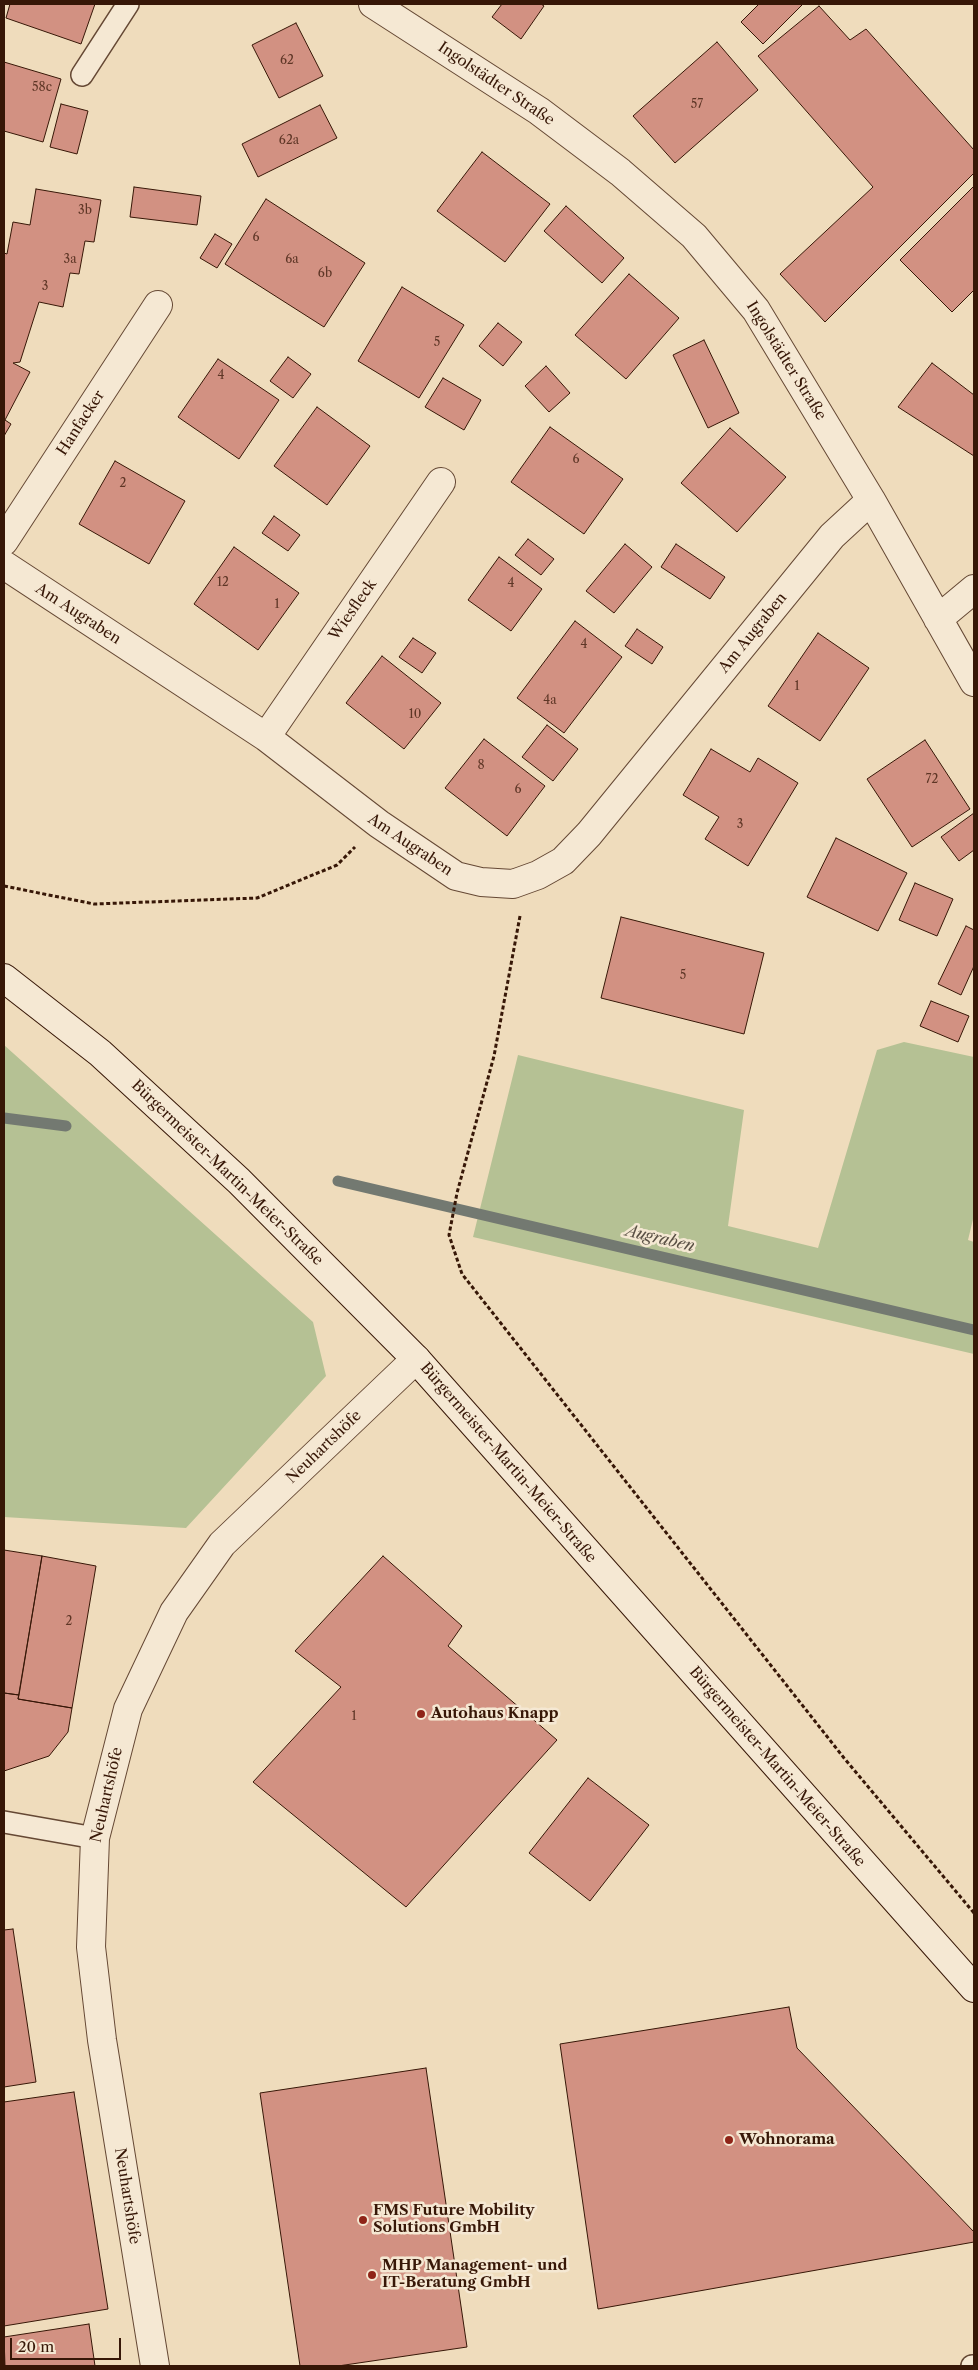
<!DOCTYPE html>
<meta charset="utf-8">
<style>
body{margin:0}
#map{position:relative;width:978px;height:2370px;overflow:hidden;background:#efdcbc;font-family:"Libre Caslon Text",serif}
canvas{display:block}
.frame{position:absolute;inset:0;border:5px solid #371707;pointer-events:none}
.scale{position:absolute;left:10px;top:2338px;width:111px;height:22px;box-sizing:border-box;border:2px solid #371707;border-top:0;padding-left:6px;font-size:15px;line-height:18px;white-space:nowrap;color:#371707;-webkit-text-stroke:4px #f5e8d3;paint-order:stroke}
</style>
<div id="map">
<canvas width="978" height="2370"></canvas>
<div class="frame"></div>
<div class="scale">20 m</div>
</div>
<script>
const ctx = document.querySelector('canvas').getContext('2d');
ctx.lineJoin = 'round';
function paint(path, color) { ctx.fillStyle = color; ctx.fill(path, 'evenodd'); }
const poly = rows => new Path2D(rows.map(r => 'M' + r).join(''));
function stroke(path, color, width, dash) { ctx.strokeStyle = color; ctx.lineWidth = width; ctx.lineCap = dash ? 'butt' : 'round'; ctx.setLineDash(dash || []); ctx.stroke(path); }
function write(font, color, halo, rows, align = 'center') {
  ctx.font = font + ' "Libre Caslon Text",serif'; ctx.lineWidth = 5; ctx.setLineDash([]); ctx.textBaseline = 'middle'; ctx.strokeStyle = halo; ctx.fillStyle = color; for (const [text, x, y, turn = 0] of rows) {
    ctx.save(); ctx.translate(x, y); ctx.rotate((+turn || 0) * Math.PI / 180); ctx.textAlign = isNaN(turn) ? turn : align; if (halo) ctx.strokeText(text, 0, 0); ctx.fillText(text, 0, 0); ctx.restore();
  }
}
const green = poly([
 [904,1042,974,1057,974,1215,968,1240,974,1242,974,1354,473,1237,518,1055,744,1110,728,1226,818,1248,877,1050],
 [4,1045,313,1322,326,1376,186,1528,4,1517]
]);
const stream = poly([
 [4,1118,66,1126],
 [338,1181,974,1330]
]);
const building = poly([
 [10,4,95,4,81,44,6,18,10,4],
 [502,4,541,4,544,6,521,39,492,17,502,4],
 [759,4,803,4,763,44,741,22,759,4],
 [819,6,850,40,866,29,974,150,974,173,825,322,780,274,873,187,758,56,819,6],
 [296,23,323,76,279,98,252,45,296,23],
 [717,42,758,90,675,163,633,116,717,42],
 [4,62,61,79,43,142,4,131,4,62],
 [61,104,88,111,77,154,50,147,61,104],
 [320,105,337,138,258,177,242,144,320,105],
 [482,152,550,204,505,262,437,211,482,152],
 [974,186,974,290,952,312,900,260,974,186],
 [134,187,201,196,197,225,130,217,134,187],
 [36,189,101,200,94,242,85,241,79,274,70,273,63,307,39,302,20,362,13,363,30,372,5,420,11,424,4,436,4,253,7,254,13,222,30,225,36,189],
 [266,199,365,263,324,327,225,264,266,199],
 [566,206,624,258,602,283,544,231,566,206],
 [215,234,232,244,217,268,200,258,215,234],
 [629,274,679,318,626,379,575,335,629,274],
 [402,287,464,325,419,398,358,361,402,287],
 [498,323,522,342,503,366,479,346,498,323],
 [704,340,739,413,708,428,673,355,704,340],
 [288,357,311,374,293,398,270,381,288,357],
 [218,359,279,400,239,459,178,417,218,359],
 [932,363,974,395,974,456,898,407,932,363],
 [546,366,570,393,549,412,525,386,546,366],
 [443,378,481,400,464,430,425,407,443,378],
 [317,407,370,446,327,505,274,466,317,407],
 [550,427,623,479,584,534,511,482,550,427],
 [730,428,786,477,737,532,681,483,730,428],
 [115,461,185,501,149,564,79,524,115,461],
 [274,516,300,535,288,551,262,533,274,516],
 [528,539,554,559,541,575,515,555,528,539],
 [625,544,652,567,614,613,586,591,625,544],
 [676,544,725,577,710,599,661,567,676,544],
 [234,547,299,593,258,650,194,604,234,547],
 [499,557,542,589,511,631,468,600,499,557],
 [575,621,622,657,564,733,517,698,575,621],
 [637,629,663,647,652,664,625,646,637,629],
 [818,633,869,668,820,741,768,706,818,633],
 [413,638,436,653,422,673,399,657,413,638],
 [382,656,441,703,404,749,346,703,382,656],
 [547,725,578,749,553,781,522,757,547,725],
 [484,739,545,786,507,836,445,788,484,739],
 [925,740,970,809,912,847,867,779,925,740],
 [711,749,750,772,758,758,798,783,748,866,705,839,719,817,683,795,711,749],
 [974,813,974,850,959,861,941,837,974,813],
 [836,838,907,873,878,931,807,897,836,838],
 [915,883,953,899,937,936,899,920,915,883],
 [621,917,764,953,744,1034,601,998,621,917],
 [966,926,974,930,974,966,961,995,938,984,966,926],
 [931,1001,969,1016,958,1042,920,1026,931,1001],
 [4,1550,42,1556,19,1695,4,1693,4,1550],
 [42,1556,96,1566,72,1708,18,1699,42,1556],
 [383,1556,462,1626,448,1646,557,1740,406,1907,253,1782,341,1687,295,1651,383,1556],
 [4,1693,19,1695,18,1699,72,1708,68,1732,49,1756,4,1771,4,1693],
 [588,1778,649,1825,590,1901,529,1853,588,1778],
 [13,1929,36,2082,4,2087,4,1930,13,1929],
 [789,2007,797,2048,974,2232,974,2242,598,2309,560,2044,789,2007],
 [426,2068,467,2347,338,2366,300,2366,260,2093,426,2068],
 [74,2092,108,2309,4,2326,4,2102,74,2092],
 [89,2324,95,2366,5,2366,4,2337,89,2324]
]);
const path = poly([
 [4,886,94,904,257,898,337,865,355,847],
 [520,916,494,1056,457,1193,449,1235,462,1274,844,1758,974,1913]
]);
const lane = poly([
 [82,75,128,4],
 [4,1822,95,1838],
 [972,2366,974,2366]
]);
const street = poly([
 [373,4,539,111,620,172,694,236,756,310,871,500,974,682],
 [4,541,158,305],
 [4,565,266,737,379,824,456,876,481,882,513,884,538,875,563,861,589,834,832,536,871,500],
 [938,619,974,589],
 [266,737,441,482],
 [155,2366,102,2040,91,1947,95,1838,128,1709,174,1612,222,1544,416,1359]
]);
const secondary = poly([
 [4,978,100,1053,239,1181,416,1359,974,1988]
]);
const markers = [
 [421,1714,5,"#8f2418"],
 [729,2140,5,"#8f2418"],
 [363,2220,5,"#8f2418"],
 [372,2275,5,"#8f2418"]
];
const numberNames = [
 ["62",287,61],
 ["58c",42,88],
 ["57",697,105],
 ["62a",289,141],
 ["3b",85,211],
 ["6",256,238],
 ["3a",70,260],
 ["6a",292,260],
 ["6b",325,274],
 ["3",45,287],
 ["5",437,343],
 ["4",221,376],
 ["6",576,460],
 ["2",123,484],
 ["12",223,583],
 ["4",511,584],
 ["1",277,605],
 ["4",584,645],
 ["1",797,687],
 ["4a",550,701],
 ["10",415,715],
 ["8",481,766],
 ["72",932,780],
 ["6",518,790],
 ["3",740,825],
 ["5",683,976],
 ["2",69,1622],
 ["1",354,1717]
];
const streetNames = [
 ["Ingolstädter Straße",496,84,34],
 ["Ingolstädter Straße",786,361,58],
 ["Hanfacker",81,423,-57],
 ["Wiesfleck",353,610,-55],
 ["Am Augraben",78,614,33],
 ["Am Augraben",753,633,-51],
 ["Am Augraben",410,845,34],
 ["Bürgermeister-Martin-Meier-Straße",227,1173,44],
 ["Neuhartshöfe",324,1447,-44],
 ["Bürgermeister-Martin-Meier-Straße",508,1463,49],
 ["Bürgermeister-Martin-Meier-Straße",777,1767,49],
 ["Neuhartshöfe",107,1795,-77],
 ["Neuhartshöfe",127,2196,81]
];
const poiNames = [
 ["Autohaus Knapp",431,1714],
 ["Wohnorama",739,2140],
 ["FMS Future Mobility",373,2211],
 ["Solutions GmbH",373,2228],
 ["MHP Management- und",382,2266],
 ["IT-Beratung GmbH",382,2283]
];
const waterNames = [
 ["Augraben",660,1239,13]
];
paint(green, '#b5c194');
stroke(stream, '#737971', 11);
paint(building, '#d29182');
stroke(building, '#371707', 1);
stroke(lane, '#654834', 24);
stroke(street, '#654834', 30);
stroke(secondary, '#371707', 30);
stroke(path, '#371707', 3, [4, 2.5]);
stroke(lane, '#f5e8d3', 21);
stroke(street, '#f5e8d3', 28);
stroke(secondary, '#f5e8d3', 28);
for (const [x, y, r, color] of markers) { const dot = new Path2D(); dot.arc(x, y, r, 0, 2 * Math.PI); ctx.fillStyle = color; ctx.fill(dot); stroke(dot, '#f5e8d3', 2); }
write('12px', '#5e3626', null, numberNames);
write('15px', '#371707', '#f5e8d3', streetNames);
write('bold 15px', '#371707', '#f5e8d3', poiNames, 'left');
write('italic 16px', '#5a5045', '#f5e8d3', waterNames);
</script>
